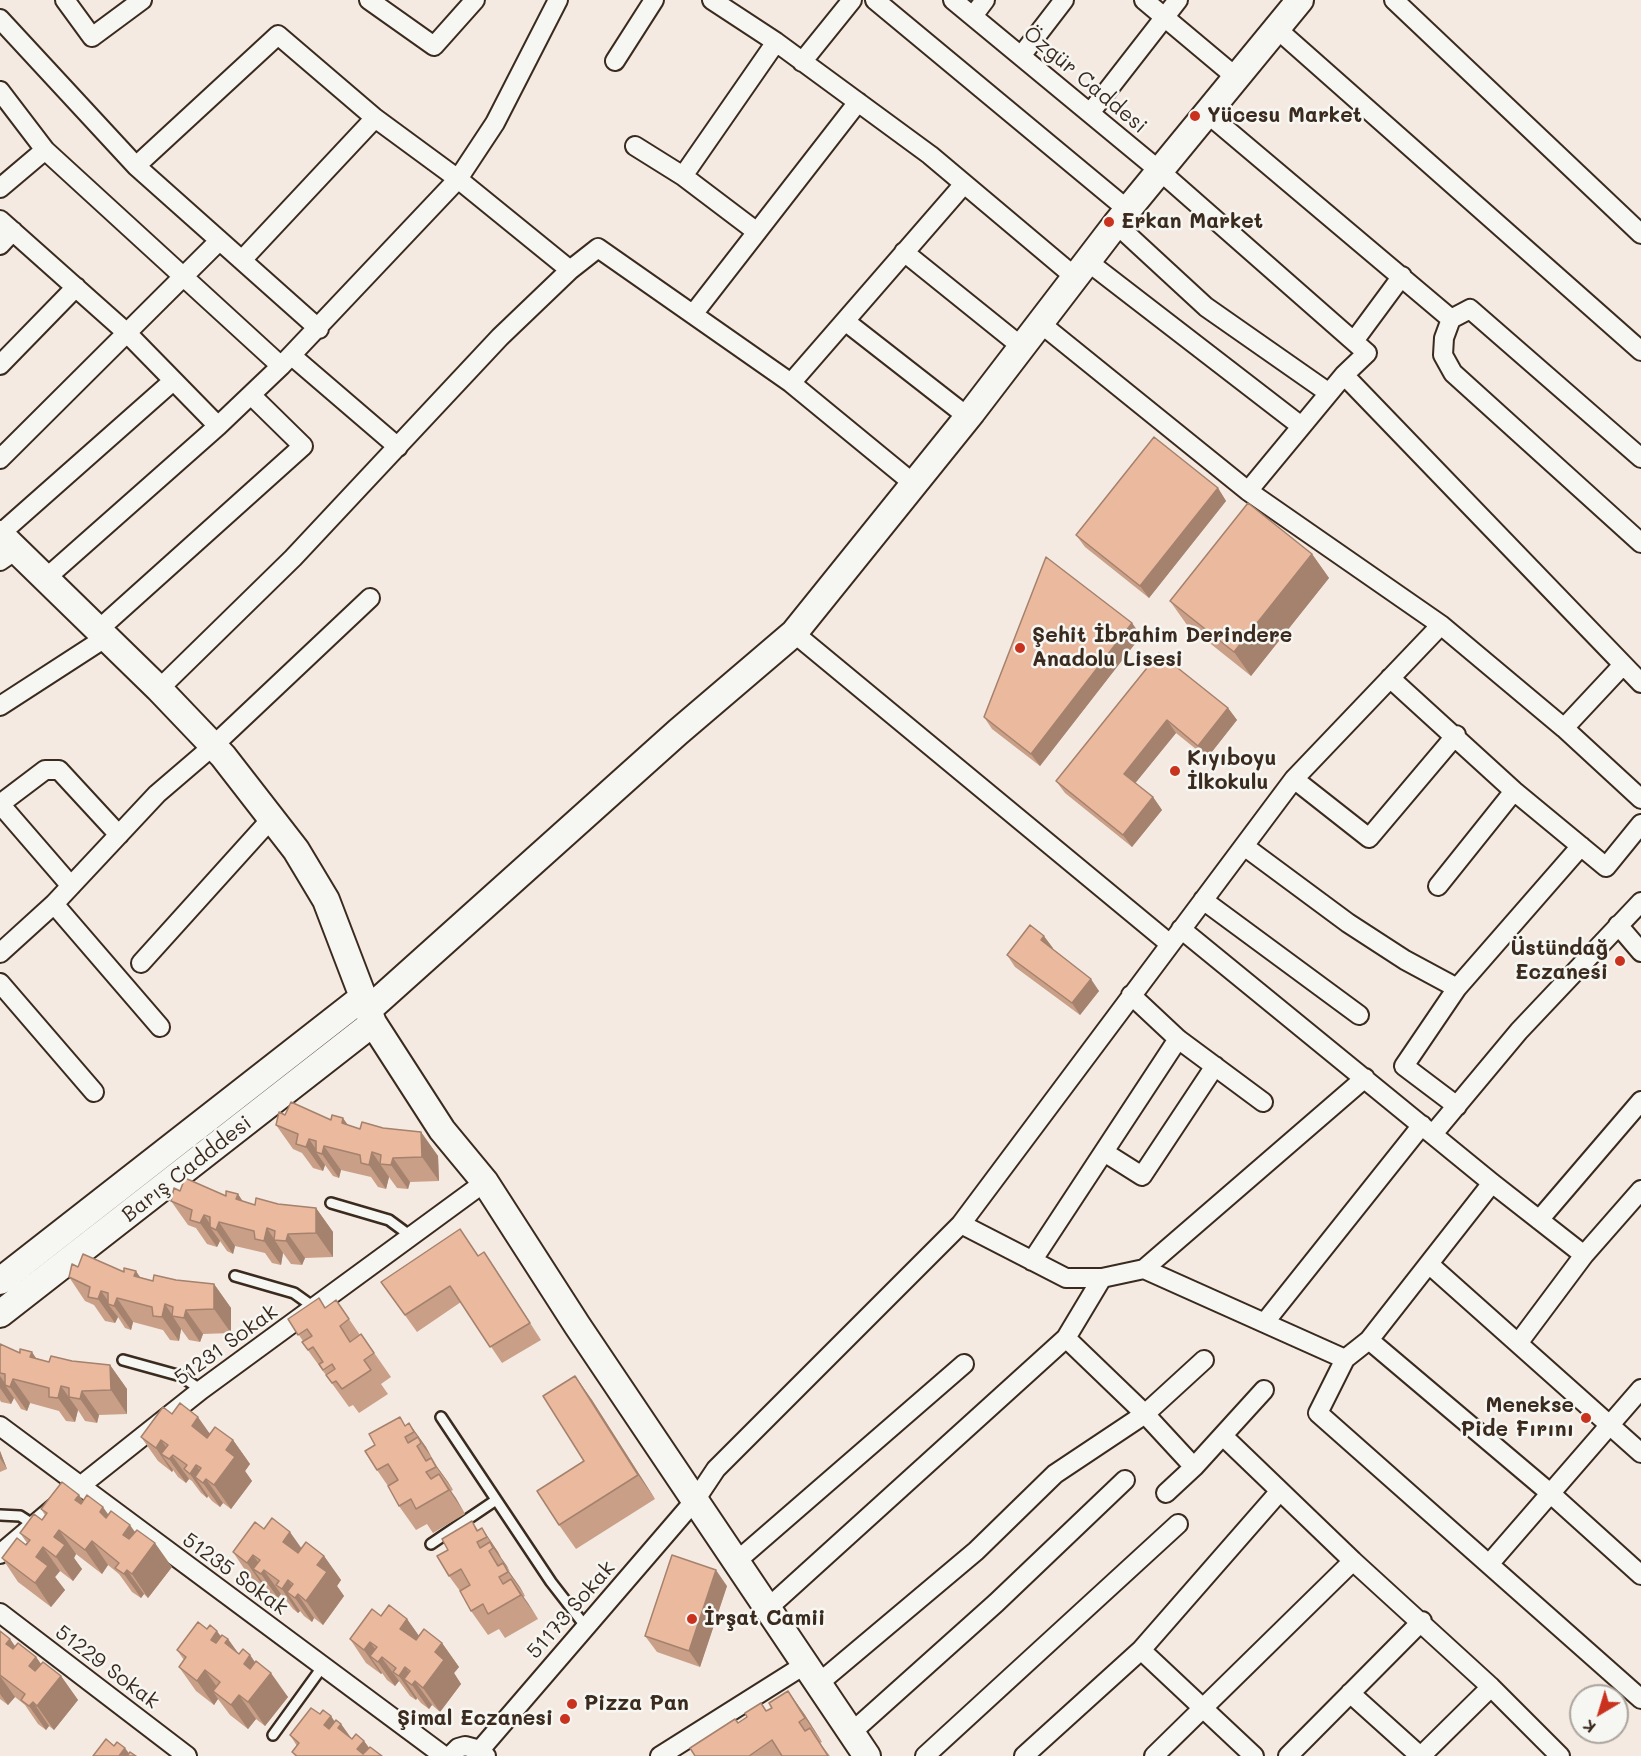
<!DOCTYPE html>
<meta charset="utf-8">
<style>
body{margin:0}
#map{position:relative;width:1641px;height:1756px;overflow:hidden;background:#f4eae1;font-family:Mali,sans-serif}
canvas{display:block}
.north{position:absolute;left:1569px;top:1684px;width:60px;height:60px;box-sizing:border-box;background:#f6f6f2;border:2px solid #aba49d;border-radius:50%;rotate:218deg;font-size:16px;font-weight:700;line-height:24px;text-align:center;color:#3b2a1e}
.north::after{content:'';display:block;margin:auto;width:21px;height:27px;background:#c8321e;clip-path:polygon(50% 0,100% 100%,50% 72%,0 100%)}
</style>
<div id="map">
<canvas width="1641" height="1756"></canvas>
<div class="north">K</div>
</div>
<script>
const ctx = document.querySelector('canvas').getContext('2d');
ctx.lineJoin = 'round';
const poly = rows => new Path2D(rows.map(r => 'M' + r).join(''));
function stroke(path, color, width, dash) { ctx.strokeStyle = color; ctx.lineWidth = width; ctx.lineCap = dash ? 'butt' : 'round'; ctx.setLineDash(dash || []); ctx.stroke(path); }
function paint(path, color) { ctx.fillStyle = color; ctx.fill(path, 'evenodd'); }
function write(font, color, halo, rows, align = 'center') {
  ctx.font = font + ' Mali,sans-serif'; ctx.lineWidth = 5; ctx.setLineDash([]); ctx.textBaseline = 'middle'; ctx.strokeStyle = halo; ctx.fillStyle = color; for (const [text, x, y, turn = 0] of rows) {
    ctx.save(); ctx.translate(x, y); ctx.rotate((+turn || 0) * Math.PI / 180); ctx.textAlign = isNaN(turn) ? turn : align; if (halo) ctx.strokeText(text, 0, 0); ctx.fillText(text, 0, 0); ctx.restore();
  }
}
const service = poly([
 [331,1203,389,1220,412,1237],
 [235,1276,294,1293,315,1308],
 [123,1360,181,1376,201,1390],
 [441,1417,551,1582,586,1627],
 [0,1515,20,1516,34,1525],
 [431,1544,496,1500],
 [273,1735,323,1666]
]);
const minor = poly([
 [65,0,92,37,142,0],
 [369,0,434,46,475,0],
 [712,0,776,42,930,155,1075,277],
 [875,0,1128,210],
 [953,0,1161,172,1367,353,1344,375,1248,491],
 [1144,0,1237,78],
 [1394,0,1641,234],
 [973,16,985,0],
 [0,19,136,166,319,329],
 [1277,29,1641,351],
 [1021,56,1064,0],
 [615,61,654,0],
 [802,62,852,0],
 [0,91,45,150,281,366],
 [1090,113,1178,0],
 [1208,114,1451,319,1444,338,1443,355,1453,373,1641,543],
 [635,146,683,176,757,232],
 [136,166,278,35,375,118,458,179,570,270],
 [683,176,776,42],
 [0,188,45,150],
 [0,220,127,333,218,426],
 [1116,224,1206,307,1329,393],
 [0,245,13,231],
 [904,252,1022,347],
 [242,260,375,118],
 [1087,261,1301,426],
 [694,313,858,102],
 [1451,319,1470,309,1641,458],
 [845,321,968,417],
 [1040,323,1248,491,1441,625,1564,728,1641,799],
 [1354,341,1402,276],
 [292,356,398,447],
 [0,365,76,287],
 [1344,375,1641,683],
 [791,383,964,184],
 [0,459,219,241],
 [0,534,173,381],
 [0,561,16,550],
 [45,579,218,426,281,366,458,179,495,123,558,0],
 [97,631,303,446,251,395],
 [794,633,1170,944],
 [1390,678,1514,791,1606,867,1641,824],
 [159,689,293,558,500,337,570,270,598,248,791,383,914,484],
 [0,706,105,638],
 [1564,728,1622,666],
 [1294,779,1369,838,1456,735],
 [0,804,45,770,59,770,119,835],
 [0,804,71,886],
 [1244,846,1348,923,1405,960,1457,988],
 [1438,886,1514,791],
 [1203,900,1359,1015],
 [54,904,160,1027],
 [1618,925,1641,952],
 [1181,929,1492,1183,1584,1255],
 [0,953,54,904,157,794,213,746,370,598],
 [141,963,271,819],
 [0,983,94,1092],
 [1131,995,1178,1039,1263,1102],
 [1457,1106,1404,1066,1457,988,1581,846],
 [1433,1134,1519,1031,1641,902],
 [1104,1152,1142,1176,1215,1066],
 [1539,1220,1641,1101],
 [961,1224,1066,1278,1102,1278,1144,1269,1345,1359,1369,1340,1492,1183],
 [1032,1261,1178,1039],
 [1430,1265,1641,1453],
 [1144,1269,1365,1078],
 [1265,1322,1422,1125],
 [1066,1338,1145,1414,1194,1467],
 [1369,1340,1550,1493,1641,1575],
 [1519,1342,1584,1255,1641,1190],
 [1345,1359,1318,1413,1641,1699],
 [0,1426,444,1756],
 [1223,1436,1353,1561,1491,1687,1560,1756],
 [1166,1493,1194,1467,1264,1390],
 [0,1554,79,1487,201,1390,485,1182],
 [738,1560,964,1364],
 [1490,1563,1641,1389],
 [768,1608,1066,1338,1102,1278],
 [0,1613,187,1756],
 [1141,1650,1254,1756],
 [819,1683,976,1551,1055,1474,1145,1414,1204,1360],
 [1350,1693,1420,1756],
 [852,1732,996,1603,1125,1480],
 [480,1750,696,1499,716,1469,961,1224,1294,779,1441,625],
 [450,1756,458,1748,465,1746,480,1750,486,1756],
 [660,1756,806,1664],
 [925,1756,1178,1524],
 [1024,1756,1141,1650,1280,1491],
 [1154,1756,1353,1561],
 [1288,1756,1422,1621],
 [1421,1756,1491,1687]
]);
const secondary = poly([
 [0,534,159,689,223,756,296,850,326,900,373,1023,442,1130,485,1182,577,1325,867,1756],
 [368,1010,678,732,794,633,972,412,1116,224,1300,0],
 [0,1281,362,998],
 [0,1314,373,1023]
]);
const wall = poly([
 [1218,488,1226,501,1149,598,1085,547,1076,535],
 [1312,554,1329,578,1251,676,1187,625,1170,601],
 [1132,623,1141,636,1040,766,992,729,984,717],
 [1159,653,1228,708,1237,720,1207,758,1176,733,1135,783,1153,797,1162,810,1132,847,1065,793,1056,781],
 [1052,948,1099,991,1080,1015,1015,967,1007,955,1053,948],
 [285,1115,331,1120,360,1129,383,1128,421,1132,438,1156,439,1181,410,1182,408,1189,397,1188,389,1177,386,1189,378,1187,371,1177,341,1170,339,1178,333,1176,325,1165,323,1171,313,1168,302,1153,293,1149,276,1125],
 [180,1191,226,1196,238,1194,242,1201,255,1205,278,1204,316,1208,333,1232,333,1257,305,1258,302,1265,291,1264,283,1253,281,1265,272,1263,265,1253,235,1246,233,1254,227,1251,220,1241,217,1247,207,1244,196,1228,188,1225,171,1201],
 [484,1252,541,1340,502,1363,461,1302,417,1332,381,1282,479,1255],
 [78,1267,124,1272,153,1281,176,1280,214,1284,231,1308,231,1333,203,1334,200,1342,189,1340,181,1329,179,1341,170,1340,163,1330,133,1322,131,1330,125,1328,118,1317,115,1323,105,1321,94,1305,85,1301,69,1277],
 [336,1300,360,1335,361,1334,391,1377,381,1384,388,1394,359,1413,353,1405,349,1407,302,1342,303,1341,288,1319,326,1308],
 [0,1344,20,1353,49,1362,72,1361,110,1365,127,1389,127,1414,99,1415,97,1423,85,1421,78,1410,75,1422,66,1421,59,1411,30,1403,27,1411,21,1409,14,1398,11,1404,1,1402,0,1400],
 [575,1376,592,1400,655,1499,576,1549,559,1525,584,1461],
 [172,1414,210,1433,233,1440,250,1464,245,1471,252,1481,231,1509,223,1503,220,1507,212,1501,208,1496,207,1498,201,1493,192,1481,189,1479,186,1483,178,1477,173,1470,172,1472,158,1461,141,1437],
 [409,1423,426,1447,437,1467,448,1482,453,1490,451,1491,465,1514,433,1533,427,1524,416,1530,399,1506,388,1486,377,1470,406,1425],
 [0,1451,7,1469,0,1472],
 [79,1495,83,1501,108,1515,135,1532,172,1567,148,1598,144,1594,141,1598,132,1592,119,1574,108,1565,102,1574,76,1554,74,1558,82,1569,73,1581,60,1571,55,1577,65,1590,51,1607,18,1582,2,1558,26,1545,27,1543,20,1533,42,1520,45,1515,41,1509],
 [472,1521,478,1530,482,1528,498,1552,510,1573,525,1596,523,1597,538,1619,505,1638,499,1629,488,1635,471,1611,460,1591,449,1576,448,1550],
 [264,1529,302,1548,324,1556,341,1580,337,1586,344,1596,323,1625,314,1618,312,1622,304,1616,300,1611,298,1613,293,1609,281,1594,278,1598,270,1593,265,1585,264,1587,249,1576,233,1552],
 [727,1586,700,1667,657,1652,645,1636],
 [381,1616,407,1619,419,1636,442,1643,459,1667,454,1673,461,1684,440,1712,432,1705,429,1709,421,1703,417,1698,416,1700,410,1696,399,1681,395,1686,387,1680,382,1673,381,1674,366,1663,350,1639],
 [207,1629,228,1639,239,1654,250,1655,255,1663,288,1697,265,1726,256,1719,248,1729,230,1715,218,1699,214,1705,196,1691,179,1667,184,1660,177,1650],
 [0,1631,10,1639,15,1646,36,1657,41,1664,61,1676,78,1700,54,1730,49,1726,46,1730,38,1724,25,1705,15,1697,8,1705,0,1699],
 [788,1691,805,1715,822,1742,820,1743,830,1756,695,1756,738,1723,767,1711,772,1708],
 [320,1714,331,1716,334,1722,341,1724,352,1739,364,1741,369,1748,382,1756,295,1756,292,1752,297,1746,290,1735]
]);
const shadedWall = poly([
 [1218,488,1226,501,1149,598,1140,586],
 [1312,554,1329,578,1251,676,1234,652],
 [1132,623,1141,636,1040,766,1031,754],
 [1228,708,1237,720,1207,758,1198,746],
 [1167,720,1176,733,1133,786,1124,774],
 [1153,797,1162,810,1132,847,1123,835],
 [1044,936,1053,948,1049,952,1041,940],
 [1091,979,1099,991,1080,1015,1072,1003],
 [343,1118,360,1142,342,1123],
 [421,1132,438,1156,439,1181,422,1157],
 [309,1139,318,1152,316,1152,325,1165,323,1171,306,1147],
 [324,1146,341,1170,339,1178,322,1154],
 [372,1152,389,1177,386,1189,369,1165],
 [393,1158,410,1182,408,1189,391,1165],
 [238,1194,254,1218,236,1199],
 [316,1208,333,1232,333,1257,316,1233],
 [204,1215,213,1228,210,1227,220,1241,217,1247,200,1223],
 [219,1222,235,1246,233,1254,216,1230],
 [267,1228,283,1253,281,1265,264,1241],
 [288,1234,305,1258,302,1265,286,1241],
 [484,1252,495,1268,541,1340,530,1323],
 [136,1271,152,1295,134,1276],
 [214,1284,231,1308,231,1333,214,1309],
 [101,1291,111,1305,108,1304,118,1317,115,1323,98,1299],
 [117,1298,133,1322,131,1330,114,1306],
 [165,1304,181,1329,179,1341,162,1317],
 [186,1310,203,1334,200,1342,184,1318],
 [32,1352,48,1376,30,1357],
 [110,1365,127,1389,127,1414,111,1390],
 [0,1376,7,1386,5,1385,14,1398,11,1404,0,1388],
 [575,1376,592,1400,655,1499,638,1475],
 [13,1379,30,1403,27,1411,10,1387],
 [61,1386,78,1410,75,1422,58,1398],
 [82,1391,99,1415,97,1423,80,1399],
 [198,1417,215,1441,208,1450,192,1426],
 [409,1423,426,1447,431,1456,414,1432],
 [418,1437,438,1467,421,1443],
 [161,1440,189,1479,186,1483,169,1459,161,1454,173,1470,172,1472,156,1448],
 [233,1440,250,1464,245,1471,252,1481,231,1509,214,1485,226,1450],
 [0,1451,7,1469,0,1458],
 [431,1458,448,1482,453,1490,436,1467],
 [196,1465,223,1503,220,1507,203,1483,195,1477,208,1496,207,1498,190,1474],
 [439,1474,456,1498,465,1514,449,1490],
 [79,1495,96,1519,75,1500],
 [103,1507,120,1531,100,1512],
 [130,1525,147,1549,140,1558,123,1535],
 [482,1528,498,1552,503,1561,487,1537],
 [59,1530,76,1554,74,1558,82,1569,73,1581,56,1557,54,1537],
 [290,1532,307,1556,300,1566,283,1542],
 [92,1541,108,1565,102,1574,85,1550],
 [490,1542,507,1566,510,1572,493,1548],
 [155,1543,172,1567,148,1598,132,1574],
 [43,1547,60,1571,55,1577,65,1590,51,1607,35,1583,36,1557],
 [253,1555,281,1594,278,1598,261,1574,253,1569,265,1585,264,1587,247,1563],
 [324,1556,341,1580,337,1586,344,1596,323,1625,306,1601,317,1565],
 [503,1563,520,1587,525,1596,508,1572],
 [127,1570,144,1594,141,1598,124,1574],
 [716,1570,727,1586,700,1667,689,1651],
 [511,1579,528,1603,538,1619,521,1595],
 [288,1580,314,1618,312,1622,295,1598,287,1592,300,1611,298,1613,282,1589],
 [407,1619,424,1643,417,1653,400,1629],
 [217,1631,225,1642,228,1639,245,1663,250,1655,266,1678,271,1673,288,1697,265,1726,248,1702,211,1640],
 [10,1639,26,1663,6,1644],
 [370,1642,399,1681,395,1686,378,1662,370,1656,382,1673,381,1674,364,1650],
 [442,1643,459,1667,454,1673,461,1684,440,1712,423,1688,435,1652],
 [36,1657,53,1681,46,1690,29,1666],
 [405,1667,432,1705,429,1709,412,1685,404,1679,417,1698,416,1700,399,1676],
 [205,1670,222,1694,213,1691,218,1699,214,1705,197,1681],
 [0,1676,15,1697,8,1705,0,1694],
 [61,1676,78,1700,54,1730,37,1706],
 [788,1691,805,1715,822,1742,805,1718],
 [239,1695,256,1719,248,1729,231,1705],
 [33,1702,49,1726,46,1730,29,1706],
 [331,1716,339,1728,341,1724,358,1748,364,1741,375,1756,362,1756,324,1725],
 [125,1748,131,1756,119,1756]
]);
const building = poly([
 [1154,437,1218,488,1140,586,1076,535,1154,437],
 [1248,503,1312,554,1234,652,1170,601,1248,503],
 [1046,557,1132,623,1031,754,984,717,1046,557],
 [1159,653,1228,708,1198,746,1167,720,1124,774,1153,797,1123,835,1056,781,1159,653],
 [1030,925,1044,936,1041,940,1091,979,1072,1003,1007,955,1030,925],
 [291,1102,331,1120,332,1115,343,1118,342,1123,360,1129,362,1122,383,1128,421,1132,422,1157,393,1158,391,1165,380,1164,381,1155,372,1152,369,1165,361,1163,360,1155,324,1146,322,1154,316,1152,316,1141,309,1139,306,1147,296,1144,298,1134,276,1125,279,1112,285,1115,291,1102],
 [185,1178,226,1196,226,1191,238,1194,236,1199,255,1205,256,1198,278,1204,316,1208,316,1233,288,1234,286,1241,274,1240,275,1231,267,1228,264,1241,255,1239,254,1231,219,1222,216,1230,210,1227,210,1217,204,1215,200,1223,190,1220,192,1210,171,1201,174,1188,180,1191,185,1178],
 [460,1229,478,1256,484,1252,530,1323,490,1347,450,1286,405,1315,381,1282,460,1229],
 [83,1254,124,1272,124,1268,136,1271,134,1276,153,1281,154,1275,176,1280,214,1284,214,1309,186,1310,184,1318,172,1316,173,1307,165,1304,162,1317,153,1316,152,1307,117,1298,114,1306,108,1304,108,1293,101,1291,98,1299,88,1297,90,1287,69,1277,72,1264,78,1267,83,1254],
 [319,1298,325,1308,336,1300,349,1319,340,1326,350,1342,361,1334,374,1353,364,1360,371,1370,342,1389,336,1381,332,1383,326,1375,335,1369,332,1364,323,1370,319,1364,323,1362,313,1347,308,1350,302,1342,312,1336,307,1329,298,1335,288,1319,319,1298],
 [0,1344,20,1353,20,1349,32,1352,30,1357,49,1362,51,1356,72,1361,110,1365,111,1390,82,1391,80,1399,69,1397,69,1388,61,1386,58,1398,49,1397,49,1388,13,1379,10,1387,5,1385,5,1374,0,1373,0,1344],
 [575,1376,638,1475,559,1525,537,1491,584,1461,543,1396,575,1376],
 [180,1403,198,1417,192,1426,207,1438,215,1427,233,1440,226,1450,235,1457,214,1485,206,1479,203,1483,195,1477,201,1468,196,1465,190,1474,184,1469,187,1465,173,1455,169,1459,161,1454,168,1445,161,1440,156,1448,141,1437,163,1407,172,1414,180,1403],
 [400,1417,405,1426,409,1423,414,1432,405,1437,408,1443,418,1437,421,1443,417,1446,426,1461,431,1458,436,1467,426,1472,431,1479,439,1474,449,1490,416,1509,411,1499,399,1506,388,1486,398,1480,388,1464,377,1470,365,1451,375,1445,369,1434,400,1417],
 [62,1482,79,1495,75,1500,81,1504,87,1495,103,1507,100,1512,106,1518,111,1511,130,1525,123,1535,129,1539,137,1530,155,1543,132,1574,127,1570,124,1574,115,1568,119,1563,92,1541,85,1550,59,1530,54,1537,65,1545,56,1557,43,1547,36,1557,48,1566,35,1583,2,1558,17,1538,26,1545,30,1540,20,1533,34,1514,42,1520,47,1513,41,1509,62,1482],
 [272,1518,290,1532,283,1542,298,1553,306,1542,324,1556,317,1565,327,1572,306,1601,298,1594,295,1598,287,1592,293,1584,288,1580,282,1589,276,1585,279,1581,264,1570,261,1574,253,1569,260,1560,253,1555,247,1563,233,1552,255,1522,264,1529,272,1518],
 [472,1521,477,1531,482,1528,487,1537,477,1542,480,1548,490,1542,493,1548,489,1551,498,1566,503,1563,508,1572,499,1577,503,1584,511,1579,521,1595,488,1614,483,1604,471,1611,460,1591,470,1585,461,1569,449,1576,437,1556,448,1550,442,1539,472,1521],
 [672,1555,716,1570,689,1651,645,1636,672,1555],
 [389,1605,407,1619,400,1629,416,1640,424,1629,442,1643,435,1652,444,1660,423,1688,415,1681,412,1685,404,1679,410,1671,405,1667,399,1676,393,1672,396,1668,382,1657,378,1662,370,1656,377,1647,370,1642,364,1650,350,1639,372,1609,381,1616,389,1605],
 [198,1622,207,1629,210,1625,217,1631,211,1640,216,1643,222,1635,228,1639,225,1643,239,1654,243,1649,250,1655,244,1664,250,1669,256,1661,271,1673,248,1702,239,1695,231,1705,213,1691,220,1682,205,1670,197,1681,179,1667,186,1657,177,1650,198,1622],
 [0,1631,10,1639,6,1644,13,1649,18,1643,36,1657,29,1666,35,1671,43,1662,61,1676,37,1706,33,1702,29,1706,21,1700,25,1694,0,1675,0,1631],
 [788,1691,805,1718,799,1722,805,1731,810,1728,828,1756,782,1756,772,1740,749,1756,695,1756,690,1748,735,1719,738,1723,747,1717,745,1713,761,1703,766,1711,772,1708,769,1703,788,1691],
 [311,1708,320,1714,323,1710,331,1716,324,1725,329,1729,336,1720,341,1724,338,1728,352,1739,356,1734,364,1741,357,1749,363,1754,370,1747,382,1756,297,1756,292,1752,299,1743,290,1735,311,1708],
 [106,1739,114,1746,117,1742,125,1748,119,1756,93,1756,106,1739],
 [130,1752,136,1756,127,1756,130,1752]
]);
const markers = [
 [1195,116,6,"#c8321e"],
 [1109,222,6,"#c8321e"],
 [1020,648,6,"#c8321e"],
 [1175,771,6,"#c8321e"],
 [1620,961,6,"#c8321e"],
 [1586,1418,6,"#c8321e"],
 [692,1619,6,"#c8321e"],
 [572,1704,6,"#c8321e"],
 [565,1719,6,"#c8321e"]
];
const streetNames = [
 ["Özgür Caddesi",1085,80,40],
 ["Barış Cadddesi",187,1169,-38],
 ["51231 Sokak",226,1345,-36],
 ["51235 Sokak",235,1574,36],
 ["51173 Sokak",571,1610,-49],
 ["51229 Sokak",107,1667,37]
];
const poiNames = [
 ["Yücesu Market",1207,116],
 ["Erkan Market",1121,222],
 ["Şehit İbrahim Derindere",1032,636],
 ["Anadolu Lisesi",1032,660],
 ["Kıyıboyu",1187,759],
 ["İlkokulu",1187,783],
 ["Üstündağ",1608,949,"right"],
 ["Eczanesi",1608,973,"right"],
 ["Menekse",1574,1406,"right"],
 ["Pide Fırını",1574,1430,"right"],
 ["İrşat Camii",704,1619],
 ["Pizza Pan",584,1704],
 ["Şimal Eczanesi",553,1719,"right"]
];
stroke(service, '#3b2a1e', 14);
stroke(minor, '#3b2a1e', 22);
stroke(secondary, '#3b2a1e', 30);
stroke(service, '#f6f6f2', 9);
stroke(minor, '#f6f6f2', 18);
stroke(secondary, '#f6f6f2', 26);
paint(wall, '#ca9f87');
paint(shadedWall, '#a4826e');
paint(building, '#ebb99d');
stroke(building, '#a4826e', 1.5);
for (const [x, y, r, color] of markers) { const dot = new Path2D(); dot.arc(x, y, r, 0, 2 * Math.PI); ctx.fillStyle = color; ctx.fill(dot); stroke(dot, '#f6f6f2', 2); }
write('21px', '#3b2a1e', '#f6f6f2', streetNames);
write('bold 21px', '#3b2a1e', '#f6f6f2', poiNames, 'left');
</script>
